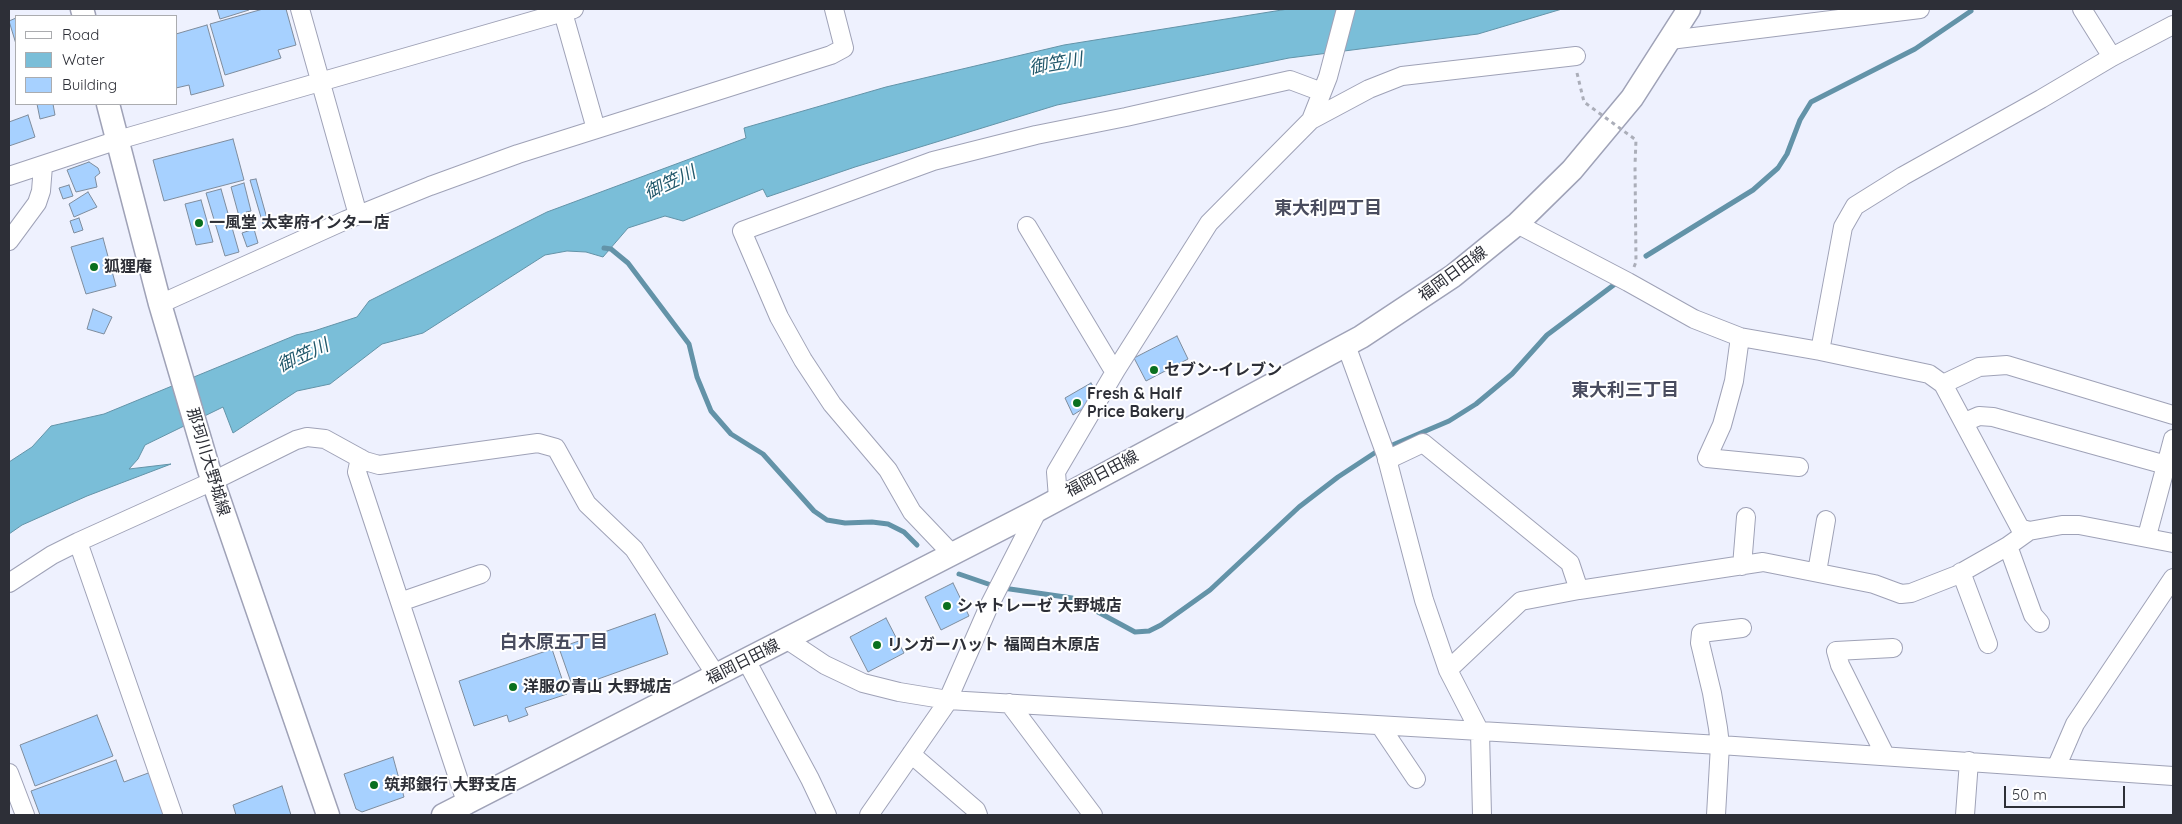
<!DOCTYPE html>
<meta charset="utf-8">
<style>
body{margin:0}
#map{position:relative;width:2182px;height:824px;overflow:hidden;background:#eef1fe;font-family:Quicksand,sans-serif}
canvas{display:block}
.frame{position:absolute;inset:0;border:10px solid #2d2f37;pointer-events:none}
.legend{position:absolute;left:15px;top:15px;width:162px;height:90px;box-sizing:border-box;background:#fff;border:1px solid #abacaf;margin:0;padding:6px 9px;list-style:none;font-size:15px;color:#2d2f37}
.legend li{display:flex;align-items:center;gap:10px;height:25px}
.legend b{width:25px;border:1px solid #abacaf}
.scale{position:absolute;left:2004px;top:786px;width:121px;height:22px;box-sizing:border-box;border:2px solid #2d2f37;border-top:0;padding-left:6px;font-size:15px;line-height:18px;white-space:nowrap;color:#2d2f37;-webkit-text-stroke:4px #fff;paint-order:stroke}
</style>
<div id="map">
<canvas width="2182" height="824"></canvas>
<div class="frame"></div>
<ul class="legend">
<li><b style="height:6px;background:#fff"></b>Road</li>
<li><b style="height:14px;background:#7abed8"></b>Water</li>
<li><b style="height:14px;background:#a7d1ff"></b>Building</li>
</ul>
<div class="scale">50 m</div>
</div>
<script>
const ctx = document.querySelector('canvas').getContext('2d');
ctx.lineJoin = 'round';
function paint(path, color) { ctx.fillStyle = color; ctx.fill(path, 'evenodd'); }
const poly = rows => new Path2D(rows.map(r => 'M' + r).join(''));
function stroke(path, color, width, dash) { ctx.strokeStyle = color; ctx.lineWidth = width; ctx.lineCap = dash ? 'butt' : 'round'; ctx.setLineDash(dash || []); ctx.stroke(path); }
function write(font, color, halo, rows, align = 'center') {
  ctx.font = font + ' Quicksand,"Noto Sans JP",sans-serif'; ctx.lineWidth = 4; ctx.setLineDash([]); ctx.textBaseline = 'middle'; ctx.strokeStyle = halo; ctx.fillStyle = color; for (const [text, x, y, turn = 0] of rows) {
    ctx.save(); ctx.translate(x, y); ctx.rotate((+turn || 0) * Math.PI / 180); ctx.textAlign = isNaN(turn) ? turn : align; if (halo) ctx.strokeText(text, 0, 0); ctx.fillText(text, 0, 0); ctx.restore();
  }
}
const water = poly([
 [1288,9,1562,9,1478,34,1289,58,1057,105,855,167,767,197,763,189,683,221,665,216,628,228,603,257,586,252,567,251,545,255,423,333,382,344,330,384,297,391,233,433,223,407,145,445,138,459,129,469,171,464,87,496,22,525,9,534,9,462,32,447,51,426,104,414,296,335,314,331,357,317,369,301,547,212,746,138,744,128,886,87,1064,45,1288,9]
]);
const stream = poly([
 [604,248,611,249,628,263,689,344,697,377,711,411,731,434,763,454,814,511,827,520,845,523,872,522,888,524,904,532,917,545],
 [1646,256,1753,190,1778,168,1787,154,1800,120,1811,102,1915,49,1971,11],
 [959,574,994,586],
 [1003,588,1072,598,1135,632,1149,631,1161,625,1210,590,1299,507,1338,477,1376,452,1449,421,1476,404,1512,374,1547,335,1615,284]
]);
const building = poly([
 [217,9,248,9,249,10,220,19,217,9],
 [263,9,286,9,296,45,278,50,281,58,225,75,210,24,263,9],
 [16,18,16,44,9,21,16,18],
 [207,25,224,86,191,95,189,85,176,88,176,34,207,25],
 [37,104,53,104,55,115,40,119,37,104],
 [28,115,35,137,9,146,9,122,28,115],
 [233,139,244,180,164,201,153,160,233,139],
 [89,162,98,168,100,173,95,177,97,187,76,192,67,170,89,162],
 [256,179,268,222,263,224,250,180,256,179],
 [244,183,251,211,246,212,247,218,240,220,231,187,244,183],
 [69,185,73,196,63,199,59,188,69,185],
 [221,189,239,252,225,256,206,193,221,189],
 [88,192,97,207,74,217,69,204,88,192],
 [201,200,213,242,196,245,185,204,201,200],
 [79,218,83,230,74,233,70,221,79,218],
 [254,229,258,243,247,247,242,233,254,229],
 [103,238,116,286,86,294,71,247,103,238],
 [93,309,112,317,104,334,87,329,93,309],
 [1177,336,1188,359,1146,381,1134,358,1177,336],
 [1091,383,1095,389,1084,408,1073,415,1065,398,1091,383],
 [953,583,969,616,941,630,925,597,953,583],
 [655,614,668,654,573,688,559,648,655,614],
 [886,618,904,653,868,672,850,637,886,618],
 [552,649,567,694,525,708,528,715,509,722,507,715,474,726,459,681,552,649],
 [97,715,113,756,35,786,20,745,97,715],
 [393,757,404,797,362,812,356,809,344,774,393,757],
 [116,760,124,782,151,772,166,815,40,815,31,791,116,760],
 [282,786,291,815,236,815,233,805,282,786]
]);
const path = poly([
 [1634,267,1636,262,1635,165]
]);
const minor = poly([
 [300,9,358,215],
 [562,9,596,129],
 [2082,9,2112,57],
 [1670,40,1920,9],
 [1311,120,1369,89,1402,76,1576,56],
 [9,176,118,140,574,9],
 [1517,224,1628,282,1694,319,1740,337,1820,351,1929,374,1943,384,1979,367,2007,365,2173,415],
 [1027,226,1111,366,1116,370],
 [9,241,37,203,41,191,43,166],
 [160,304,346,220,430,186,518,154,831,55,844,48,834,9],
 [1740,337,1734,381,1722,425,1707,458,1799,467],
 [1346,345,1386,455,1424,600,1448,670,1480,732,1482,815],
 [1820,351,1843,227,1855,206,1903,176,2041,99,2112,57,2173,25],
 [1943,384,2020,528,2029,531,2062,525,2079,525,2173,543],
 [1965,422,1979,416,1993,417,2166,465],
 [360,458,357,472,467,805],
 [1387,460,1423,443,1570,563,1579,590],
 [1058,498,1056,472,1116,370,1209,223,1311,120,1328,77,1346,9],
 [2147,536,2173,439],
 [78,542,173,815],
 [2008,546,2033,615,2040,623],
 [952,554,912,512,888,470,832,404,803,360,779,317,742,231,933,161,1036,135,1126,117,1290,80,1322,92],
 [1742,566,1746,517],
 [1817,572,1826,520],
 [1961,572,1988,644],
 [9,583,52,555,78,542,213,481,296,440,307,437,325,439,365,461,379,465,538,443,556,448,587,504,634,549,716,675],
 [400,602,481,574],
 [786,639,825,665,863,683,899,692,948,700,1720,745,2173,776],
 [746,660,810,779,827,815],
 [1448,670,1521,601,1579,590,1763,562,1874,584,1901,594,1911,593,1957,575,2008,546,2029,531],
 [1009,703,1093,815],
 [1381,727,1416,779],
 [911,754,976,810,978,815],
 [1885,755,1840,665,1836,651,1893,648],
 [2056,768,2075,724,2173,578],
 [9,773,25,815],
 [869,815,946,704,989,606,1038,510],
 [1716,815,1720,745,1718,728,1712,693,1700,643,1701,633,1742,628],
 [1965,815,1969,761]
]);
const major = poly([
 [82,9,84,16],
 [108,104,160,304,209,470,328,815],
 [443,815,1038,510,1361,337,1453,276,1517,224,1572,170,1632,98,1689,9]
]);
const pathBridge = poly([
 [1577,73,1584,102,1636,140,1635,165]
]);
const markers = [
 [199,223,5,"#0a701f"],
 [94,267,5,"#0a701f"],
 [1154,370,5,"#0a701f"],
 [1077,403,5,"#0a701f"],
 [947,606,5,"#0a701f"],
 [877,645,5,"#0a701f"],
 [513,687,5,"#0a701f"],
 [374,785,5,"#0a701f"]
];
const poiNames = [
 ["一風堂 太宰府インター店",209,223],
 ["狐狸庵",104,267],
 ["セブン-イレブン",1164,370],
 ["Fresh & Half",1087,394],
 ["Price Bakery",1087,412],
 ["シャトレーゼ 大野城店",957,606],
 ["リンガーハット 福岡白木原店",887,645],
 ["洋服の青山 大野城店",523,687],
 ["筑邦銀行 大野支店",384,785]
];
const streetNames = [
 ["福岡日田線",1453,274,-36],
 ["那珂川大野城線",208,462,73],
 ["福岡日田線",1102,474,-28],
 ["福岡日田線",743,662,-27]
];
const waterNames = [
 ["御笠川",1056,64,-10],
 ["御笠川",670,183,-25],
 ["御笠川",303,356,-25]
];
const neighbourhoodNames = [
 ["東大利四丁目",1328,209],
 ["東大利三丁目",1625,391],
 ["白木原五丁目",554,643]
];
paint(water, '#7abed8');
stroke(water, '#6393a8', 1);
stroke(stream, '#6393a8', 5);
paint(building, '#a7d1ff');
stroke(building, '#7e8c9d', 1);
stroke(minor, '#9fa2b7', 20);
stroke(major, '#9fa2b7', 25);
stroke(path, '#abaeb9', 3, [4, 4]);
stroke(minor, '#fff', 18);
stroke(major, '#fff', 22);
stroke(pathBridge, '#abaeb9', 3, [4, 4]);
for (const [x, y, r, color] of markers) { const dot = new Path2D(); dot.arc(x, y, r, 0, 2 * Math.PI); ctx.fillStyle = color; ctx.fill(dot); stroke(dot, '#fff', 2); }
write('bold 16px', '#2d2f37', '#fff', poiNames, 'left');
write('16px', '#2d2f37', '#fff', streetNames);
write('italic 18px', '#22586b', '#fff', waterNames);
write('bold 18px', '#494c5e', '#fff', neighbourhoodNames);
</script>
